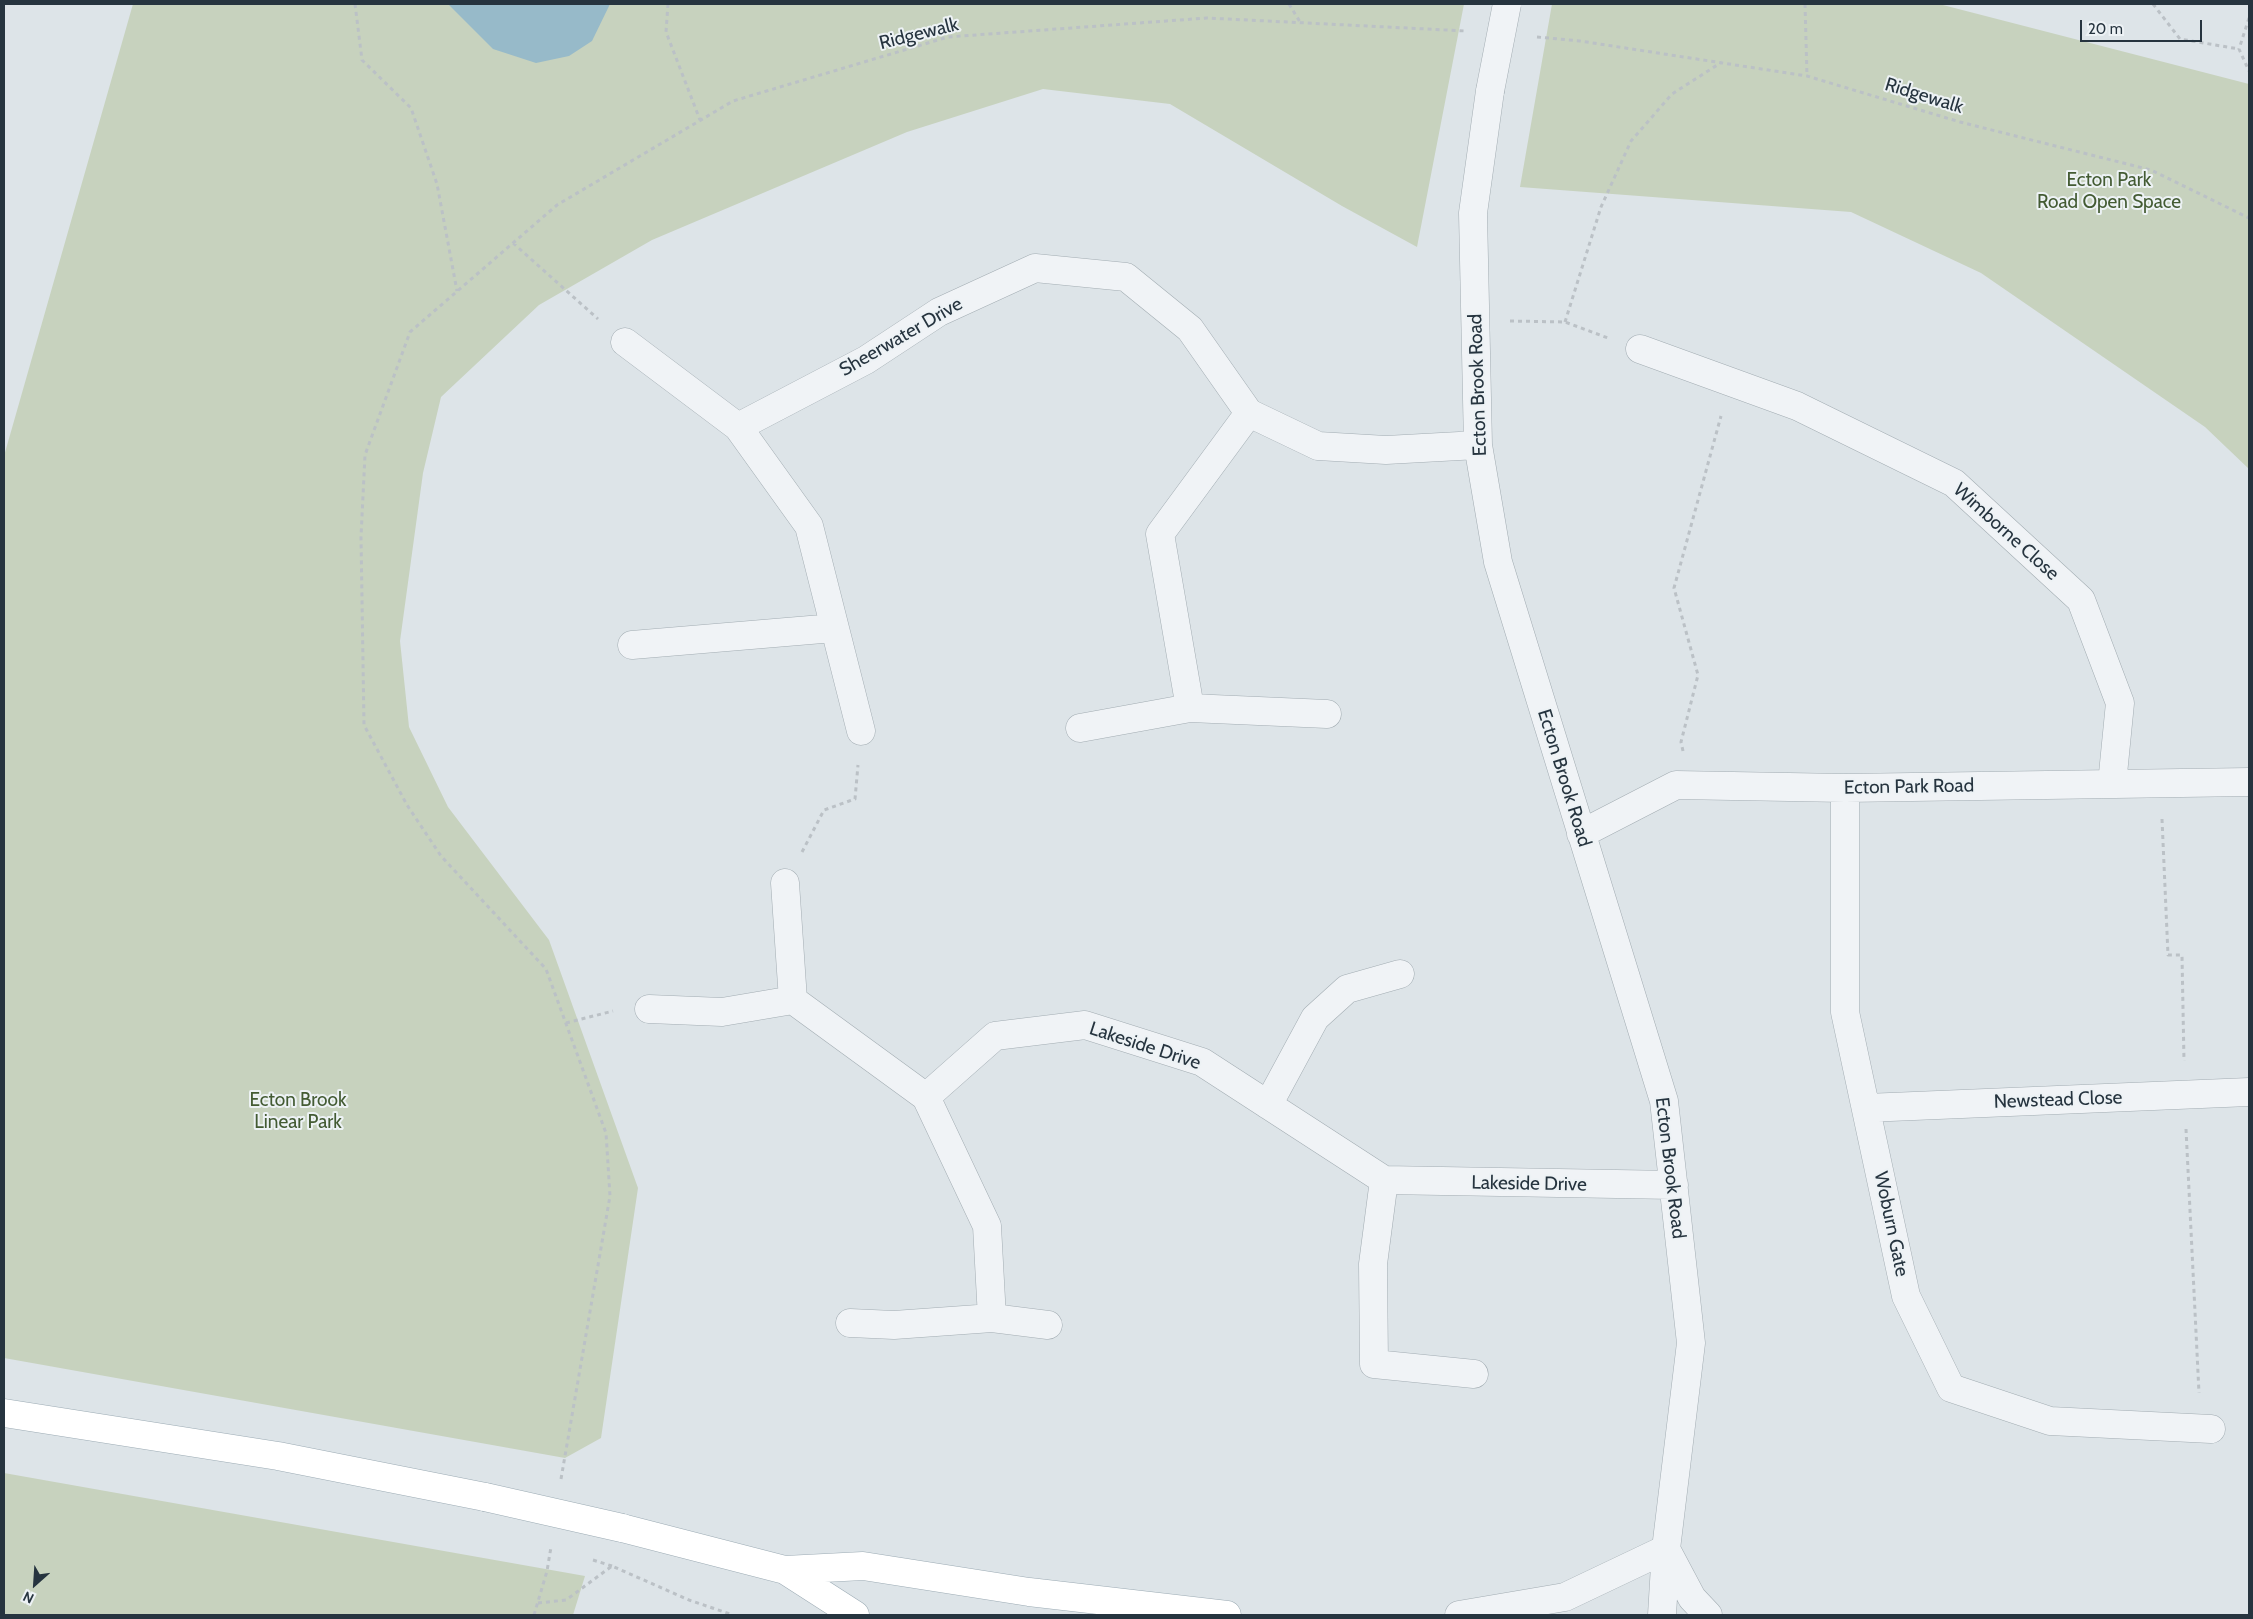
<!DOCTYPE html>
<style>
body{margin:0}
#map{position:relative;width:2253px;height:1619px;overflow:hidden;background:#dde4e8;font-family:Cabin,sans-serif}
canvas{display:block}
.frame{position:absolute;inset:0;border:5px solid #26343f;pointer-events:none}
.north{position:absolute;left:10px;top:1559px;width:50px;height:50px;-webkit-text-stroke:4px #edf2f5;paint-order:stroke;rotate:206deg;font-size:14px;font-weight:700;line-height:20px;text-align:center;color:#26343f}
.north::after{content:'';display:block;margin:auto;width:18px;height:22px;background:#26343f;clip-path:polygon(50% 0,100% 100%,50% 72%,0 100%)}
.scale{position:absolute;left:2080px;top:20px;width:122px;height:22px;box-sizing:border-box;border:2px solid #26343f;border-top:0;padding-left:6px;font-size:15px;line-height:18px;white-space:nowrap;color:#26343f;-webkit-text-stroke:4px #edf2f5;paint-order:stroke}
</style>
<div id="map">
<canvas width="2253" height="1619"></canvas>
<div class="frame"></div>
<div class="north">N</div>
<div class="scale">20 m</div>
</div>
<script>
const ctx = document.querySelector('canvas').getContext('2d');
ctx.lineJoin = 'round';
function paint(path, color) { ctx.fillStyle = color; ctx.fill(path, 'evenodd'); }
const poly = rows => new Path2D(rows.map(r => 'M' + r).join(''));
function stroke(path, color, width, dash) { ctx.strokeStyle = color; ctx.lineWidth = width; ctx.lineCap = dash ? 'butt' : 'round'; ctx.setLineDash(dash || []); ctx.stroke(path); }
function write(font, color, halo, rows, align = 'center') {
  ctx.font = font + ' Cabin,sans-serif'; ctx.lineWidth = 4; ctx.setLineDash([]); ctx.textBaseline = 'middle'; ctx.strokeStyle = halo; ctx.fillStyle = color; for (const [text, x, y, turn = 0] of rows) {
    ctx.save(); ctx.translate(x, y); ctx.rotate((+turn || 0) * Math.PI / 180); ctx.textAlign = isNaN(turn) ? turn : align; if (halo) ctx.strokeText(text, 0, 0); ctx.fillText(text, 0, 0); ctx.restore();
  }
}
const green = poly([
 [133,4,1464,4,1417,247,1342,206,1170,104,1043,89,907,132,652,240,539,305,441,397,423,473,400,641,409,727,448,807,549,940,638,1188,601,1438,565,1458,4,1358,4,456],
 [1552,4,1939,4,2249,84,2249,469,2205,427,1981,273,1851,212,1520,187],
 [4,1473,585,1576,573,1615,4,1615]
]);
const water = poly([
 [448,4,610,4,592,41,569,56,536,63,493,49]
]);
const path = poly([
 [355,4,362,60,411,108,437,184,457,291],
 [668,4,666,32,700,120],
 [1289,4,1300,22],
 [1805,4,1807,76],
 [2153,4,2180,39,2239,49],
 [2249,18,2239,49,2249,71],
 [1537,37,1580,41,1807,76,1960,122,2151,170,2249,218],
 [513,243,598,319],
 [1510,321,1565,322,1608,338],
 [1565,322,1601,207,1631,141,1672,94,1722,62],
 [1683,751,1681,742,1698,675,1674,588,1721,416],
 [2162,819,2168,955,2182,955,2184,1061],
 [802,852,824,810,855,799,858,765],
 [566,1023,613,1011],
 [2186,1129,2199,1393],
 [561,1479,610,1196,606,1133,546,969,441,856,407,805,364,725,361,537,365,455,410,332,557,205,733,101,948,37,1207,18,1466,31],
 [538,1603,566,1600,612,1566,689,1600,733,1615],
 [534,1615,547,1571,551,1547]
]);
const minor = poly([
 [1490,91,1473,213,1478,445,1498,562,1664,1101,1691,1343,1666,1549,1662,1615],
 [625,342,738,427,809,526,861,731],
 [1640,349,1797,406,1954,483,2081,600,2120,703,2112,784],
 [738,427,866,360,939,312,1035,268,1126,277,1190,329,1249,413,1318,446,1386,450,1478,445],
 [632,645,834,628],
 [1190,708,1160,534,1249,413],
 [1080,728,1190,708,1327,714],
 [1845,788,1845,1012,1906,1296,1951,1388,2050,1421,2211,1429],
 [1581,834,1676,785,1845,788,2249,782],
 [793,1000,926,1097,987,1226,992,1318],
 [649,1009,722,1012,793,1000,785,883],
 [926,1097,995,1036,1085,1025,1202,1062,1384,1180,1674,1185],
 [1268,1105,1315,1018,1347,989,1400,974],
 [1866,1108,2249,1092],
 [1384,1180,1373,1264,1374,1364,1474,1374],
 [850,1323,894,1325,992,1318,1048,1325],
 [1666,1549,1692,1598,1708,1615],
 [1459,1615,1565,1597,1666,1549]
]);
const major = poly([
 [4,1413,278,1456,485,1497],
 [622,1528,785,1570,863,1566,1029,1592,1227,1615],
 [785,1570,855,1615]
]);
const pathBridge = poly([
 [593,1560,612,1566]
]);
const minorBridge = poly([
 [1490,91,1507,4]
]);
const majorBridge = poly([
 [485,1497,622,1528]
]);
const streetNames = [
 ["Ridgewalk",919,34,-14],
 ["Ridgewalk",1924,96,17],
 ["Sheerwater Drive",901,337,-30],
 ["Ecton Brook Road",1478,385,-92],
 ["Wimborne Close",2006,532,42],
 ["Ecton Brook Road",1564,778,73],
 ["Ecton Park Road",1909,787,-1],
 ["Lakeside Drive",1145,1046,18],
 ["Newstead Close",2058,1100,-2],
 ["Ecton Brook Road",1670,1168,83],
 ["Lakeside Drive",1529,1184,1],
 ["Woburn Gate",1891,1224,78]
];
const parkNames = [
 ["Ecton Park",2109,180],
 ["Road Open Space",2109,202],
 ["Ecton Brook",298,1100],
 ["Linear Park",298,1122]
];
paint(green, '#c7d2be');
paint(water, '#97bac9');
stroke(minor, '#a2acb2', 29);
stroke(major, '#9cabb4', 29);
stroke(path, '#bbc1c6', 3, [4, 4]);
stroke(minor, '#f0f3f6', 28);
stroke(major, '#fff', 28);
stroke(minorBridge, '#a2acb2', 29, []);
stroke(majorBridge, '#9cabb4', 29, []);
stroke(pathBridge, '#bbc1c6', 3, [4, 4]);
stroke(minorBridge, '#f0f3f6', 28);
stroke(majorBridge, '#fff', 28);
write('19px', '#26343f', '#edf2f5', streetNames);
write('19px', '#435b33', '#edf2f5', parkNames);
</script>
